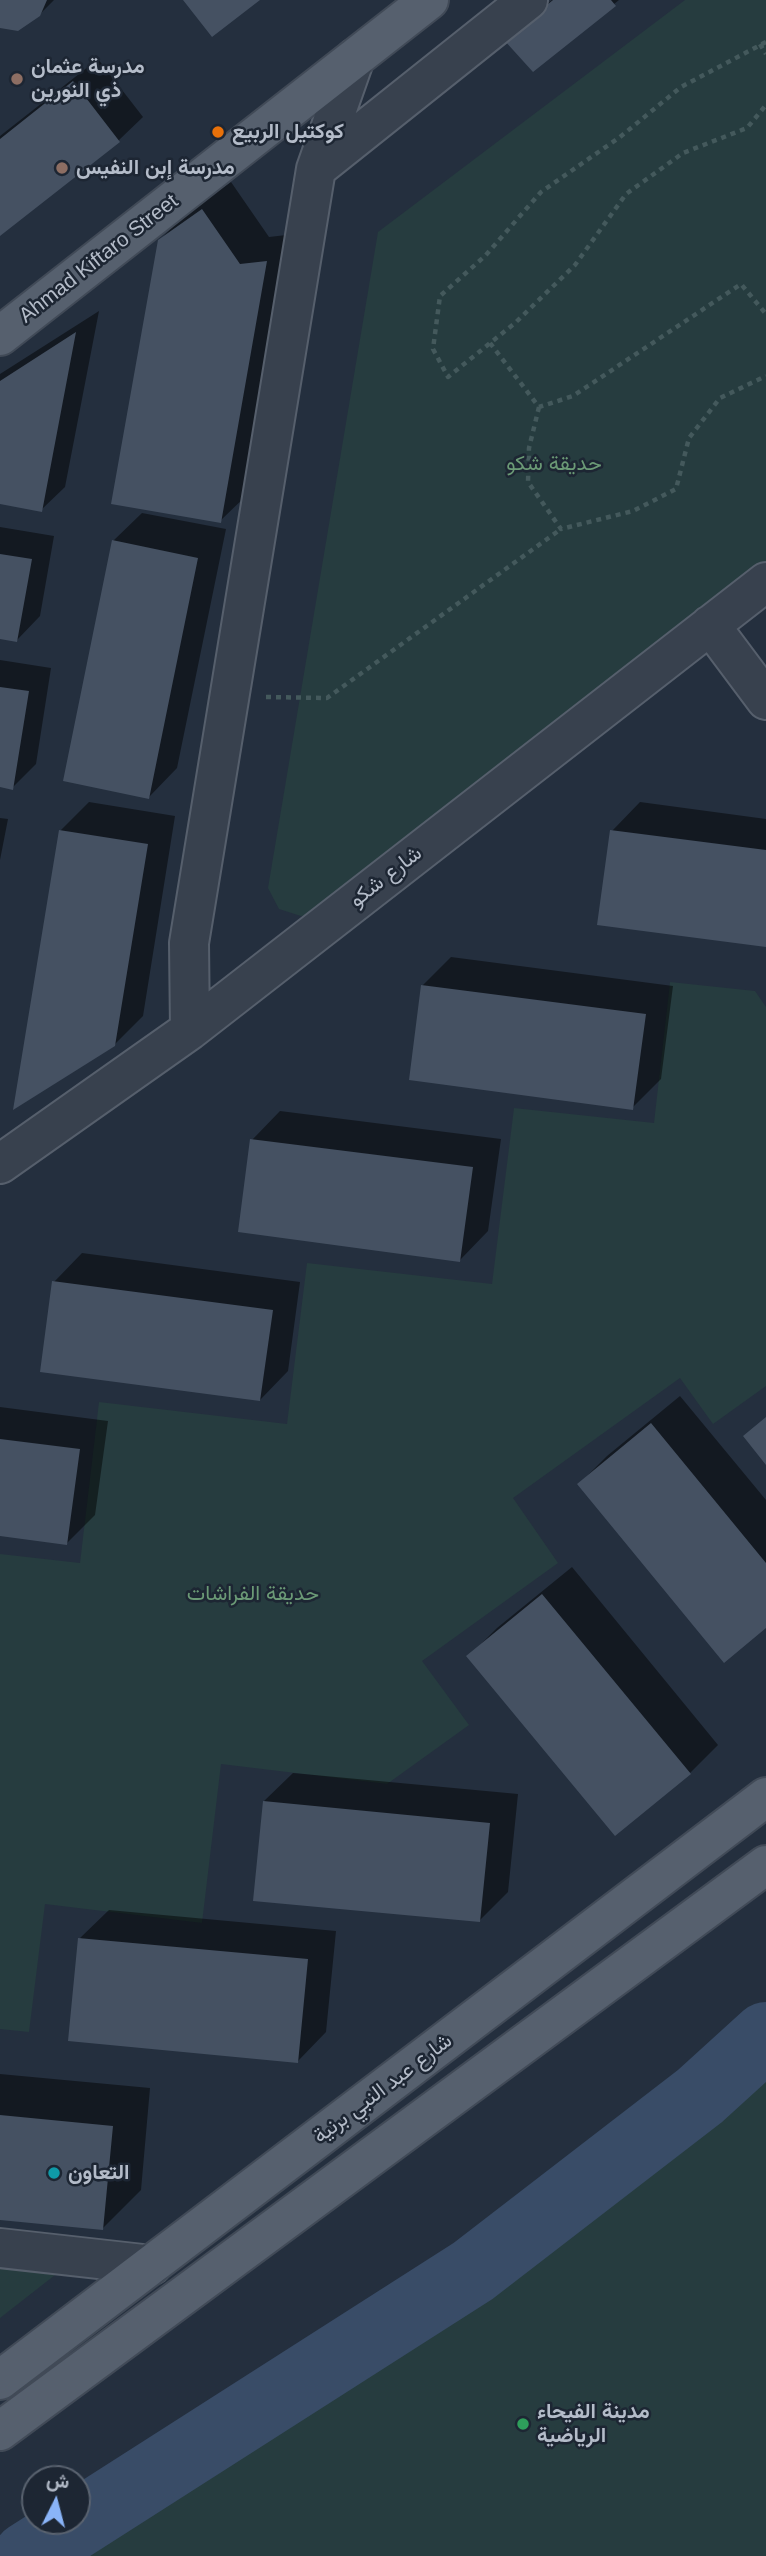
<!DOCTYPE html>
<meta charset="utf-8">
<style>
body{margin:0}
#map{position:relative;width:766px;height:2556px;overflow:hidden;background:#242f3e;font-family:Helvetica,Vazirmatn,sans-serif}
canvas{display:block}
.north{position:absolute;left:21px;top:2465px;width:70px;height:70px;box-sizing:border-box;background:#1d2633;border:2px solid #59626f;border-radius:50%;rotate:6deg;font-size:19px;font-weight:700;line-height:28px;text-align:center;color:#b4bcc9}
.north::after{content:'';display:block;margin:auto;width:24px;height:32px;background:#8ab4f8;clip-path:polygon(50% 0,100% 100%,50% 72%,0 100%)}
</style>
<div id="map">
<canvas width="766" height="2556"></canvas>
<div class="north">ش</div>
</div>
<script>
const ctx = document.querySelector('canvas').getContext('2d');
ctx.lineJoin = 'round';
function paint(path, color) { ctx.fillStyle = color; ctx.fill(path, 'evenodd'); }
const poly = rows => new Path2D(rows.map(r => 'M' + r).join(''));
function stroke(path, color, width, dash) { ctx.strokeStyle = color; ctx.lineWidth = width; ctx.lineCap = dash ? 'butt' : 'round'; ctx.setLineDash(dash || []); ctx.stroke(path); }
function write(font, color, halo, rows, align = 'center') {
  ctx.font = font + ' Helvetica,Vazirmatn,sans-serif'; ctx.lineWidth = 5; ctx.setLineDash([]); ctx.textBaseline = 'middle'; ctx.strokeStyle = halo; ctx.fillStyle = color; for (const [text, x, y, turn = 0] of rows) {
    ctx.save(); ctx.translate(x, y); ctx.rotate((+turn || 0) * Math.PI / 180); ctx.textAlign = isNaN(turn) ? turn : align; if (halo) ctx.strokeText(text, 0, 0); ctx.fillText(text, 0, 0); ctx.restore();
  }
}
const green = poly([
 [685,0,766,0,766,569,321,914,301,916,279,909,268,888,378,232],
 [670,982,755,991,766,1007,766,1386,713,1424,680,1378,513,1498,558,1563,422,1661,469,1725,387,1784,221,1764,202,1923,45,1904,29,2032,0,2029,0,1554,80,1563,99,1402,287,1424,307,1263,492,1284,514,1108,654,1123],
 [766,2071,766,2556,74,2556,488,2291,717,2115],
 [0,2262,64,2268,0,2318]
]);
const shadow = poly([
 [0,0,54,0,39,15,0,26],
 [552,0,619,0,533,69,523,23],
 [98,59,143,117,119,140,0,234,0,136],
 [231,182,269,237,295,234,249,493,220,521,159,241,188,211],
 [99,311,65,487,41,510,0,502,0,374],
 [142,513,226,529,177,768,149,797,113,541],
 [0,527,54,536,40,616,17,640,0,637],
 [0,660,51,668,36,764,12,788,0,786],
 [89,802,175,816,143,1016,114,1045,60,831],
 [640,802,766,819,766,946,612,831],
 [0,818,8,819,0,860],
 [451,957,673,986,661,1079,632,1108,422,986],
 [280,1111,501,1139,488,1231,460,1260,252,1140],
 [82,1253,300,1282,288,1371,260,1400,54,1282],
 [680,1396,766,1500,766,1625,579,1484,607,1456],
 [0,1407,108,1421,95,1515,67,1543,0,1535],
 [572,1567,718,1745,690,1773,468,1657,497,1628],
 [293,1773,518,1794,508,1892,480,1920,264,1801],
 [109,1910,336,1931,326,2032,298,2061,80,1938],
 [0,2074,150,2088,141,2190,103,2228,0,2218]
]);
const river = poly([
 [27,2556,473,2271,700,2096,766,2036]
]);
const building = poly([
 [0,0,47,0,40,16,18,31,0,28],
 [183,0,260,0,212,37],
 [553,0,611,0,616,6,533,72,504,40],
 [73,81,120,142,0,236,0,139],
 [202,209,240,264,267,261,221,523,111,504,158,240],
 [76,332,42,512,0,504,0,381],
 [112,540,198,558,149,799,63,781],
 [0,554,32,559,17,642,0,639],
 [0,687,29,691,13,790,0,787],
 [59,830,148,844,115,1046,13,1110],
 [610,830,766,850,766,947,597,925],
 [421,985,646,1014,633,1110,409,1080],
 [250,1139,473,1167,460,1262,238,1232],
 [52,1281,273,1310,260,1401,40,1372],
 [766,1417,766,1465,743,1436],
 [651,1423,766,1563,766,1628,724,1663,577,1484],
 [0,1439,80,1449,67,1545,0,1536],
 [542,1594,691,1774,615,1836,466,1656],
 [263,1801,490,1823,480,1922,253,1901],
 [78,1938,308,1959,298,2063,68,2041],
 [0,2115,113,2126,103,2230,0,2220]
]);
const path = poly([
 [766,42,681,87,620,137,541,192,485,256,440,296,433,349,448,377,515,323,575,265,626,194,683,153,747,128,766,105],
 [760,44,766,54],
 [490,343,539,407,573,396,741,284,766,314],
 [539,407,529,448,528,482,561,529,633,511,676,489,689,438,720,398,766,376],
 [266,697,327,698,561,529]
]);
const minor = poly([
 [316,169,528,0],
 [710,625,766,700],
 [190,1030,189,943,316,169,355,58],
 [0,1164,190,1030,766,582],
 [0,2248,152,2265]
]);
const major = poly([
 [0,336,429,0],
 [0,2380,766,1797],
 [0,2431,766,1865]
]);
const markers = [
 [17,79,7,"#8d6e63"],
 [218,132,7,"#e8710a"],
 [62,168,7,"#8d6e63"],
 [54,2173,7,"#0f9aa8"],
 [523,2424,7,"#2e9e5b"]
];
const poiNames = [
 ["مدرسة عثمان",31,67],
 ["ذي النورين",31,91],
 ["كوكتيل الربيع",232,132],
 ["مدرسة إبن النفيس",76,168],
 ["التعاون",68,2173],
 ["مدينة الفيحاء",537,2412],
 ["الرياضية",537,2436]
];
const streetNames = [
 ["Ahmad Kiftaro Street",99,259,-38],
 ["شارع شكو",386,877,-38],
 ["شارع عبد النبي برنية",383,2089,-37]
];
const parkNames = [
 ["حديقة شكو",554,464],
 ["حديقة الفراشات",253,1594]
];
paint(green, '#263c3f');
paint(shadow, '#0007');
stroke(river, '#394c67', 68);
paint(building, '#455162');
stroke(minor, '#565f6c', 42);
stroke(major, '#414a57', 42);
stroke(path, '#44595c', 4.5, [5, 5]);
stroke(minor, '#38414e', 38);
stroke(major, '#56606e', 38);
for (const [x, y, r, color] of markers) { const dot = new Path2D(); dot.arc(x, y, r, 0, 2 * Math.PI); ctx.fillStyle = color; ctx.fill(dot); stroke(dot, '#1d2633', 2.5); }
write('bold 21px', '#b4bcc9', '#1d2633', poiNames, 'left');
write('21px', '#b4bcc9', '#1d2633', streetNames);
write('21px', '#6b9a76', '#1d2633', parkNames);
</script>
